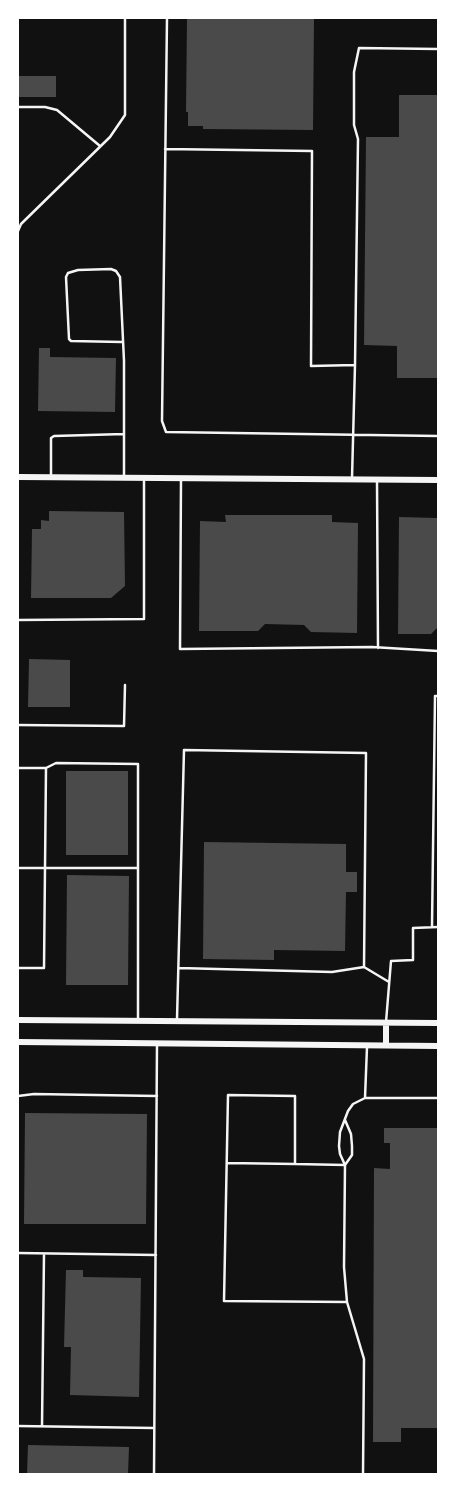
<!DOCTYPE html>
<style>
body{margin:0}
#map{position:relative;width:456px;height:1492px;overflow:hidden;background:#111;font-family:"Alegreya Sans",sans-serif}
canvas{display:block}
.frame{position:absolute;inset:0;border:19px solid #fff;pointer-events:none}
</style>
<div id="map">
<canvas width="456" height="1492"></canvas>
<div class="frame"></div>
</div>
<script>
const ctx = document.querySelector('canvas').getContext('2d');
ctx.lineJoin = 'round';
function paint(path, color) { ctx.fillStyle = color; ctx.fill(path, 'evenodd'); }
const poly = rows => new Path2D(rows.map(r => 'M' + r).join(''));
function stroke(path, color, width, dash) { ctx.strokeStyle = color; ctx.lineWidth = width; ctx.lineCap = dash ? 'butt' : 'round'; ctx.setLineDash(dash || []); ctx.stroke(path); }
const building = poly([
 [187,18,314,18,313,130,203,129,203,126,188,126,188,112,186,112],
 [18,76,56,76,56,97,18,97],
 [399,95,438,95,438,378,397,378,397,346,364,345,366,137,399,137],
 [39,348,50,348,50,357,116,358,115,412,38,411],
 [49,511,124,512,125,586,111,598,31,598,32,529,41,529,41,520,49,521],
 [225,515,332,515,332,522,358,523,357,633,311,632,304,625,265,624,258,631,199,631,200,521,226,522],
 [399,517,438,518,438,627,431,634,398,634],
 [29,659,70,660,70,707,28,707],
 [66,771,128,771,128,855,66,855],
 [204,842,346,844,346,872,357,872,357,892,346,892,345,951,274,950,274,960,203,959],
 [67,875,129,876,128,985,66,985],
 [25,1113,147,1114,146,1224,24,1224],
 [384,1128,438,1128,438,1428,401,1428,401,1442,373,1442,374,1168,390,1169,390,1143,384,1143],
 [66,1270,83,1270,83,1277,141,1278,139,1397,70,1395,71,1347,64,1347],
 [28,1445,129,1447,128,1474,27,1474]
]);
const service = poly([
 [167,18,162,421,166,432,438,436],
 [18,107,45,107,57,110,100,146],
 [165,149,312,151,311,366,355,365,352,478],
 [18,231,21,224,110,137,125,115,125,18],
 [122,342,71,341,69,339,66,277,68,273,78,270,111,269,116,271,120,277,124,361,124,476],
 [355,365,358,139,354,125,354,72,359,48,438,49],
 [51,476,51,438,54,436,124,434],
 [181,479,180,649,372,647,438,651],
 [377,481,378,648],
 [18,620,144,619,144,479],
 [18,725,124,726,125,685],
 [18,768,46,768,44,968,18,968],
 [46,768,56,763,138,764,138,868],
 [18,868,138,868,138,1020],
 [432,927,435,696,438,696],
 [179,968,332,972,364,967],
 [177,1019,184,750,366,753,364,967,389,982],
 [386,1022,391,961,413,960,413,928,438,927],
 [367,1047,365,1098,438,1098],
 [18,1096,34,1094,157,1096],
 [227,1163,295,1164],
 [345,1165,295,1164,295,1096,228,1095,224,1301,347,1302],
 [345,1165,352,1155,352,1146,351,1134,345,1120],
 [18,1253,156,1255],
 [18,1426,154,1428],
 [42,1426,44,1254],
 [154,1474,157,1044],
 [363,1474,364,1359,347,1302,344,1267,345,1165,340,1154,339,1146,340,1132,348,1111,353,1104,365,1098]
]);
const tertiary = poly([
 [18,477,438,480],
 [18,1020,438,1023],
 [18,1042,438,1046],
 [386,1045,386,1023]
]);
paint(building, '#4a4a4a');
stroke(service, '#f5f5f5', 2.5);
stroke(tertiary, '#f5f5f5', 6);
</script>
